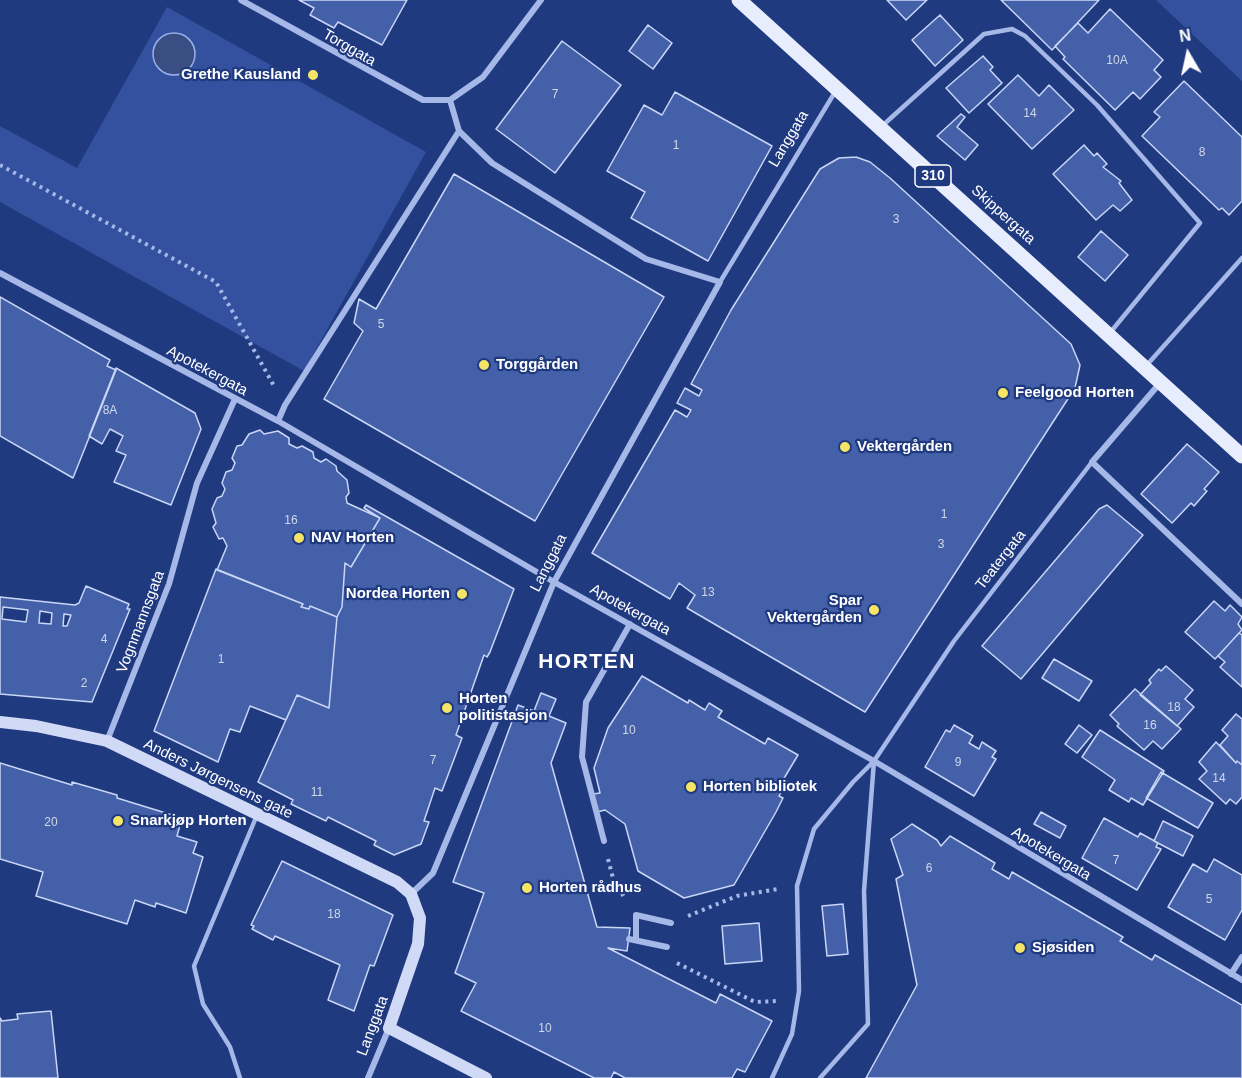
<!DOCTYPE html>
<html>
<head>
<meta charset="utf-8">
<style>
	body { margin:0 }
	#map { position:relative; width:1242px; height:1078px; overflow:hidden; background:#203a80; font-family:Helvetica,sans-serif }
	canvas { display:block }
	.north { position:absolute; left:1158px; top:24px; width:60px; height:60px; -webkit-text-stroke:4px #203a80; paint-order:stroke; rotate:351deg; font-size:16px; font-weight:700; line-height:24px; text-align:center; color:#fff }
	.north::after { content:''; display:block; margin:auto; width:21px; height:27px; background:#fff; clip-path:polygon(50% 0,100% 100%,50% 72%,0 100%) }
</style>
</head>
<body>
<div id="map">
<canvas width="1242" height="1078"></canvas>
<div class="north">N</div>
</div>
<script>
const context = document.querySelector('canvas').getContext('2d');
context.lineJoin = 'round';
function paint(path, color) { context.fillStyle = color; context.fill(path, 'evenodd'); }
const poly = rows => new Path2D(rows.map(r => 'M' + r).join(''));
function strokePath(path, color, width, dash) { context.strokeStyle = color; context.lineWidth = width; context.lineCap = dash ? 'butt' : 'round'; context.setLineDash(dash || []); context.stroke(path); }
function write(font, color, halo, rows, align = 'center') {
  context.font = font + ' Helvetica,sans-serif'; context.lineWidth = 4.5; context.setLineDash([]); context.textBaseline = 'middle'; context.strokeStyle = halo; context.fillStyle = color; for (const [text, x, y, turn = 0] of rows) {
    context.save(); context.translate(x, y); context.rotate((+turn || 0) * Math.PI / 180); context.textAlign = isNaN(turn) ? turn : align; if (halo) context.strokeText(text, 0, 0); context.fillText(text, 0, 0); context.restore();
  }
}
const green = poly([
	[1156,0,1242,0,1242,81],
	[167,7,426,152,304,371,0,202,0,126,77,168]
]);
const water = poly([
	'153 54a21 21 0 1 1 42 0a21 21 0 1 1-42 0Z'
]);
const building = poly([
	[299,0,407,0,382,45,338,22,334,28,310,15,314,8,299,0],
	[887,0,927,0,906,20,887,0],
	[1001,0,1099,0,1052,50,1001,0],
	[1110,9,1163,60,1154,70,1161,77,1140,99,1133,92,1115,110,1063,59,1065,57,1055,46,1078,23,1088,33,1110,9],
	[940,15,963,40,935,66,912,40,940,15],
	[648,25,672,43,653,69,629,51,648,25],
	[562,41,621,85,555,173,496,129,562,41],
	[983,56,993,67,990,70,1002,83,969,113,946,88,983,56],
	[1018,75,1039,96,1049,85,1074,110,1032,149,988,104,1018,75],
	[1184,81,1242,137,1242,201,1229,215,1222,208,1219,210,1142,136,1160,117,1154,112,1184,81],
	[675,92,772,146,708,261,631,218,645,192,607,171,644,105,662,115,675,92],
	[961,114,965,117,957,127,978,145,965,160,937,136,961,114],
	[1084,145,1094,156,1097,153,1107,164,1103,167,1121,181,1119,183,1132,200,1120,211,1113,205,1096,220,1053,174,1084,145],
	[856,157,870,162,890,178,1071,344,1080,365,1075,388,865,712,687,608,695,595,679,583,670,599,592,553,675,410,687,417,691,410,677,403,685,388,699,396,702,390,691,384,731,310,820,169,839,158,856,157],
	[454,174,664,297,535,521,324,399,363,331,354,323,359,299,376,309,454,174],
	[1101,231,1128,255,1105,281,1078,257,1101,231],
	[0,297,110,360,107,366,116,370,73,478,0,436,0,297],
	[116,368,195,413,201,429,171,505,114,482,126,455,116,451,123,436,110,429,102,444,89,436,116,368],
	[260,430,264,434,278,431,289,438,289,444,297,448,302,446,313,452,314,458,321,462,326,459,336,466,337,471,347,480,349,493,346,497,347,503,380,518,351,567,345,563,342,607,337,617,310,606,309,609,301,607,303,604,217,570,227,546,223,538,219,539,213,527,216,523,212,509,217,498,222,496,225,489,222,483,226,472,232,470,235,463,232,458,237,446,242,445,249,434,260,430],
	[1187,444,1219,472,1204,489,1207,491,1194,506,1191,503,1172,523,1141,494,1187,444],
	[366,505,514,589,490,652,487,657,484,655,456,735,462,738,442,791,435,788,424,821,429,822,421,844,394,855,374,845,376,841,328,817,326,821,291,804,293,800,258,782,297,695,329,708,337,617,342,607,345,563,351,567,380,518,364,508,366,505],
	[1107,505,1143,535,1021,679,982,646,1099,509,1107,505],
	[216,569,303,604,301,607,309,609,310,606,337,617,329,708,297,695,286,720,250,706,240,732,230,729,218,762,154,731,216,569],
	[86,586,129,604,127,609,130,609,92,702,0,694,0,597,75,605,79,603,86,586],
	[3,607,28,610,26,622,2,619,3,607],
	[40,611,52,613,51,624,39,623,40,611],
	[64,614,71,615,67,626,63,626,64,614],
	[1214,601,1225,611,1230,605,1242,617,1238,624,1242,630,1215,659,1185,632,1214,601],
	[1239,633,1242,635,1242,687,1220,667,1225,662,1218,656,1239,633],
	[1054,659,1092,681,1079,701,1042,678,1054,659],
	[1166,666,1193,690,1185,699,1194,707,1177,726,1140,695,1151,683,1149,680,1159,669,1161,671,1166,666],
	[642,676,688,703,689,700,705,710,709,703,722,711,718,717,765,744,768,738,798,755,783,780,787,782,779,796,783,798,776,812,734,885,684,898,638,871,625,824,605,810,597,812,593,794,600,793,594,768,608,728,642,676],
	[1135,689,1181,729,1162,749,1153,741,1144,750,1117,726,1119,724,1110,715,1135,689],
	[541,693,556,699,549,716,566,723,551,763,597,927,630,928,627,951,608,948,716,1003,720,994,772,1021,745,1072,737,1069,732,1078,625,1078,614,1072,611,1078,594,1078,461,1011,476,983,455,973,484,893,453,882,518,705,534,711,541,693],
	[1236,714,1242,719,1242,765,1237,761,1236,763,1220,745,1228,736,1222,730,1236,714],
	[954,725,973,736,969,743,979,749,982,742,996,751,992,757,996,759,974,796,925,767,946,730,950,732,954,725],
	[1079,725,1092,735,1077,753,1065,744,1079,725],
	[1100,730,1164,771,1143,805,1131,798,1129,802,1109,790,1115,780,1082,757,1100,730],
	[1216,742,1236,763,1237,761,1242,765,1242,797,1236,804,1230,799,1226,804,1199,779,1207,771,1199,762,1216,742],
	[0,763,72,785,72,782,117,795,117,798,182,818,177,836,197,842,193,853,203,857,186,913,156,903,155,907,135,900,127,924,36,896,43,872,0,859,0,763],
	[1161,772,1213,803,1198,828,1146,798,1161,772],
	[1041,812,1066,826,1060,838,1034,824,1041,812],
	[1104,818,1138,837,1140,833,1158,843,1156,847,1161,849,1137,890,1082,858,1104,818],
	[1163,821,1193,836,1183,856,1154,841,1163,821],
	[912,824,937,840,941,846,950,836,995,863,992,869,1009,879,1012,872,1123,937,1120,941,1152,960,1155,955,1242,1005,1242,1078,866,1078,917,985,896,879,903,875,891,839,912,824],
	[1214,859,1242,875,1242,910,1225,940,1168,907,1193,864,1207,872,1214,859],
	[282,861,393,915,374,966,370,965,354,1011,328,1000,340,965,275,936,273,940,252,929,254,926,251,925,282,861],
	[843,904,848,954,827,956,822,906,843,904],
	[759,923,762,961,725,964,722,926,759,923],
	[51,1011,58,1078,0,1078,0,1018,2,1021,18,1019,17,1014,51,1011]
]);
const path = poly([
	[0,165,216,282,274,386],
	[608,859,613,878,625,899],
	[688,916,737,896,778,889],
	[677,963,755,1002,777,1001]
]);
const lane = poly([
	[882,126,984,34,1012,29,1025,36,1097,105,1200,223,1109,334],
	[720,282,835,92],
	[1146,366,1242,258],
	[240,1078,230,1047,203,1004,194,966,257,815],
	[772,1078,792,1034,799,991,797,886,814,829,853,782,874,761,954,641,1092,462],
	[820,1078,868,1024,864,891,874,761]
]);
const street = poly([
	[241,0,423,100,450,100],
	[450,100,483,77,541,0],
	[0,273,278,421,554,582,874,761,1242,980],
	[1160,383,1092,462,1242,604],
	[278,421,285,405,459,131],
	[107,741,169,584,197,483,235,399],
	[604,841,582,757,586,702,630,624],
	[411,894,433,873,554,582,720,282,646,259,492,163,459,131,450,100],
	[629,939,667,947],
	[636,939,636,915,671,923],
	[1231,974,1242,957],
	[368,1078,389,1028]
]);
const secondary = poly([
	[0,722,36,726,107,741,397,882,411,894,420,918,418,944,389,1028,486,1078]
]);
const primary = poly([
	[739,0,1242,456]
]);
const markers = [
	[313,75,6,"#f5e466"],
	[484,365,6,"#f5e466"],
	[1003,393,6,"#f5e466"],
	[845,447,6,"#f5e466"],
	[299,538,6,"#f5e466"],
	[462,594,6,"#f5e466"],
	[874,610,6,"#f5e466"],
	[447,708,6,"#f5e466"],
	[691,787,6,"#f5e466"],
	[118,821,6,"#f5e466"],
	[527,888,6,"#f5e466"],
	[1020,948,6,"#f5e466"]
];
const numberNames = [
	["10A",1117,61],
	["7",555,95],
	["14",1030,114],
	["1",676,146],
	["8",1202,153],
	["3",896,220],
	["5",381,325],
	["8A",110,411],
	["1",944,515],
	["16",291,521],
	["3",941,545],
	["13",708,593],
	["4",104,640],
	["1",221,660],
	["2",84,684],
	["18",1174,708],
	["16",1150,726],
	["10",629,731],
	["7",433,761],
	["9",958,763],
	["14",1219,779],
	["11",317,793],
	["20",51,823],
	["7",1116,861],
	["6",929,869],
	["5",1209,900],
	["18",334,915],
	["10",545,1029]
];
const shields = [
	[933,176,36]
];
const shieldNames = [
	["310",933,176]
];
const streetNames = [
	["Torggata",349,48,30],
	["Langgata",789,139,-59],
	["Skippergata",1003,215,42],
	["Apotekergata",207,371,28],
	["Teatergata",1001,560,-52],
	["Langgata",549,563,-63],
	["Apotekergata",630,610,29],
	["Vognmannsgata",141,622,-69],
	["Anders Jørgensens gate",218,779,26],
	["Apotekergata",1051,854,31],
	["Langgata",373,1026,-69]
];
const poiNames = [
	["Grethe Kausland",301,75,"right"],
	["Torggården",496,365],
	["Feelgood Horten",1015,393],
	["Vektergården",857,447],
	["NAV Horten",311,538],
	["Nordea Horten",450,594,"right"],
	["Spar",862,601,"right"],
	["Vektergården",862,618,"right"],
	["Horten",459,699],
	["politistasjon",459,716],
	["Horten bibliotek",703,787],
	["Snarkjøp Horten",130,821],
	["Horten rådhus",539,888],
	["Sjøsiden",1032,948]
];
const districtNames = [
	["HORTEN",587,662]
];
paint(green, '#34519f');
paint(water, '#3b4e83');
strokePath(water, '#99b1e9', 1.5);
paint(building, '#4460a8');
strokePath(building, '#c9d6f6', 1.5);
strokePath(path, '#a5b8e8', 4, [3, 4.5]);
strokePath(lane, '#a5b8e8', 4.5);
strokePath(street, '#a5b8e8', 6);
strokePath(secondary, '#d0daf6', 12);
strokePath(primary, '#e8edfe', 15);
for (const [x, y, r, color] of markers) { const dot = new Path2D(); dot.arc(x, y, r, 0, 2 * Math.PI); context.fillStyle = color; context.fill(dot); strokePath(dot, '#203a80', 2); }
write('12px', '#d0d7e9', null, numberNames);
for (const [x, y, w] of shields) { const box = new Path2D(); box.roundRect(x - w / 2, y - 11, w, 22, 4.5); context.fillStyle = '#203a80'; context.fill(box); strokePath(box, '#fff', 1.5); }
write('bold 14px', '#fff', null, shieldNames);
write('15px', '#fff', '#203a80', streetNames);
write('bold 15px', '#fff', '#203a80', poiNames, 'left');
context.letterSpacing = '1.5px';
write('bold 21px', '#fff', '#203a80', districtNames);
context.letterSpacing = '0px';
</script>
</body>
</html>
